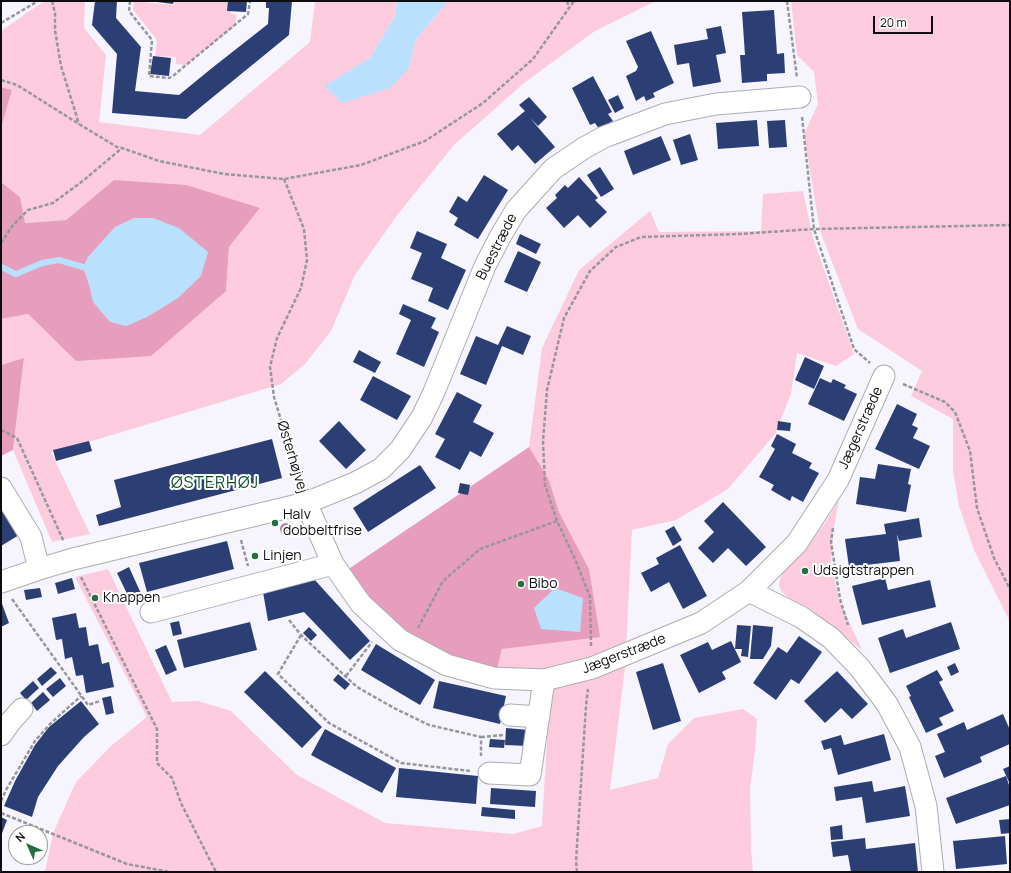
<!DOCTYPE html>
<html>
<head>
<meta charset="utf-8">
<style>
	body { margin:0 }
	#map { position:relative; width:1011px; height:873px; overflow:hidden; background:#f6f4fd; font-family:Manrope,sans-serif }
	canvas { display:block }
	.frame { position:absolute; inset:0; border:2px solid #0d0c0f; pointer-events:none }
	.north { position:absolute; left:8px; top:825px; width:40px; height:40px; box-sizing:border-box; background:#fff; border:1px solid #9e9e9f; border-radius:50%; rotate:315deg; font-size:11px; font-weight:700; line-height:16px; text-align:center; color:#0d0c0f }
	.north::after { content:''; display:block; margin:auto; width:14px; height:18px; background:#236f3f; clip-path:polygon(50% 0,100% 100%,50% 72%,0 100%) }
	.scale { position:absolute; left:873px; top:16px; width:60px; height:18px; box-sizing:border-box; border:2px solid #0d0c0f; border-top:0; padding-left:5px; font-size:12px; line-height:14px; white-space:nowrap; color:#0d0c0f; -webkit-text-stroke:3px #fff; paint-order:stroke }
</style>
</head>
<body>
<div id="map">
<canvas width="1011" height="873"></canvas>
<div class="frame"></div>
<div class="north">N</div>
<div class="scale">20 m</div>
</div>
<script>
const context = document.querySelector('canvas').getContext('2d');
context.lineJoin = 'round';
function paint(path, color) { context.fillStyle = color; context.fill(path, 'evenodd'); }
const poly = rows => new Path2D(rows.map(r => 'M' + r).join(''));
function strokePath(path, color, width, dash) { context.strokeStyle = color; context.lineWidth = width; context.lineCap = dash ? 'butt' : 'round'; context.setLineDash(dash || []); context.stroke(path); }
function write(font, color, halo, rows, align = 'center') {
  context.font = font + ' Manrope,sans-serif'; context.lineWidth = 4; context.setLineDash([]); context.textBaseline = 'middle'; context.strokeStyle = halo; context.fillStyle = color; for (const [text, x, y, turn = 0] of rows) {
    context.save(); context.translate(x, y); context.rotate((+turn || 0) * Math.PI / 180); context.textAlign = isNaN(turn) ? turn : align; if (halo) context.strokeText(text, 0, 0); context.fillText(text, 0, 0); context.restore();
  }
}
const green = poly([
	[44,1,85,1,84,28,106,55,99,122,200,135,310,42,315,1,397,1,395,16,370,58,325,86,409,68,415,41,448,1,656,1,595,31,524,83,454,145,398,214,355,275,331,331,305,364,281,384,102,438,51,452,90,534,52,542,13,450,24,359,1,365,1,319,28,314,76,361,226,291,229,247,260,208,114,180,66,220,24,223,20,197,1,182,1,128,12,90,1,87,1,31],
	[134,1,174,5,175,1,232,1,230,13,237,15,235,26,186,65,176,64,176,57,155,56,157,40,133,10],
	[791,1,1010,1,1010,622,974,550,959,506,953,470,953,419,911,396,922,371,858,329,820,231,804,134,818,104,814,72,797,55],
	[803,191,813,238,854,354,836,366,797,353,791,394,775,434,728,489,676,520,632,530,626,649,565,669,497,669,502,649,589,569,559,512,549,480,529,447,542,348,579,270,650,211,659,232,761,231,763,194],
	[839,500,833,533,831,562,839,600,862,650,812,610,789,598,782,592,779,586,780,579,783,573,810,543,823,526],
	[108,569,172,702,198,701,231,711,297,775,385,823,513,834,542,826,550,689,625,667,610,790,658,778,668,744,694,718,743,709,757,719,755,751,750,788,751,849,753,872,45,872,53,833,76,782,111,746,147,717,75,577]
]);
const forest = poly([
	[1,87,12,90,1,128],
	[114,180,186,185,260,208,229,247,226,291,151,356,76,361,28,314,1,319,1,182,20,197,25,223,66,220],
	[24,358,13,450,1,456,1,365],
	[529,447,549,480,559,512,589,569,600,637,502,649,497,669,445,654,378,613,344,572]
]);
const water = poly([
	[397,1,448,1,415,41,409,68,390,88,342,103,324,86,370,58,395,16],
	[134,218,153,218,179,228,208,252,201,276,178,298,147,317,126,326,110,322,93,302,90,288,83,267,88,257,115,227],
	[555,588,583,598,580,632,541,629,534,608]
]);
const stream = poly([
	[1,267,16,274,42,263,59,260,83,267]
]);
const building = poly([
	[95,1,117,1,116,18,141,47,135,91,179,95,212,68,268,24,269,8,266,8,266,1,292,1,289,35,186,119,112,113,117,54,92,25],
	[157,1,174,1,173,4,157,2],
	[228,1,247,1,246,12,227,11],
	[774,10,777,54,784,53,785,73,767,74,767,81,742,83,740,55,745,55,742,12],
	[721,26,726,53,716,55,721,82,693,87,689,63,677,65,674,45,708,39,706,29],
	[651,31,674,83,653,93,655,97,646,101,644,96,636,101,626,76,636,71,638,67,626,41],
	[153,56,171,58,169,76,150,74],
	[593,76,612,112,608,114,613,121,599,129,595,123,590,125,572,88],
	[618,95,624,108,615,113,608,100],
	[529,97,547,117,538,126,530,118,555,147,535,164,518,145,512,151,497,134,525,111,519,105],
	[757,120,759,146,718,149,716,123],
	[785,120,787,147,769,148,767,121],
	[690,134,698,160,681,165,673,140],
	[661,136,671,160,633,175,624,151],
	[600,167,614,189,601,197,587,175],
	[484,175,508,190,478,239,454,225,458,218,449,212,458,196,467,202],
	[579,177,598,198,595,200,607,212,590,228,578,215,564,228,546,208,557,198,555,195,565,185,568,188],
	[417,231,447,244,441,258,466,270,448,310,428,301,433,288,411,279,422,253,410,248],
	[520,234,541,244,536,254,516,244],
	[518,251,541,262,527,292,504,282],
	[403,304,436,318,431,328,439,332,424,367,396,354,411,320,399,314],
	[507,326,531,336,523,355,502,346,486,385,460,374,476,336,498,345],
	[359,350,381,362,375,373,353,362],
	[805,357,824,366,814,389,795,380],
	[373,376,411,396,397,420,360,400],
	[820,378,831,383,833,379,846,385,844,388,857,394,844,421,808,404],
	[457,392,482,405,473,422,494,433,481,457,470,451,460,470,435,457,445,439,435,434],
	[897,404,917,414,912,425,918,428,913,438,930,446,919,469,875,449],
	[339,421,366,450,346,469,319,441],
	[778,421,791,423,790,431,777,430],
	[777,434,796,444,792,453,812,463,809,468,819,473,803,502,792,496,790,501,771,490,774,485,759,477,775,449,771,446],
	[272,439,282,478,99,526,96,515,121,507,114,480],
	[89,441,92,451,56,461,53,450],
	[878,464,911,469,908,484,911,485,906,512,856,504,860,477,875,479],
	[420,465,436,488,368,532,353,508],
	[460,483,470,485,468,495,458,493],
	[723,502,766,547,746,566,728,548,713,563,698,548,714,532,704,521],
	[1,507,19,535,1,546],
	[919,518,922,537,899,541,897,534,900,561,849,567,845,539,886,534,884,524],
	[674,526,682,540,673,546,665,531],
	[227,541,234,569,147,592,139,563],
	[680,545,707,596,683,609,669,582,651,592,641,573,659,564,656,558],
	[129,567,143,598,132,604,117,573],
	[72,578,75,589,58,594,55,583],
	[885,578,888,590,930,580,936,607,862,625,852,586],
	[314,579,370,641,350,660,304,612,268,621,263,592],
	[40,588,42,597,26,600,24,590],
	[1,601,9,623,1,627],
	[76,613,79,628,86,627,89,646,98,644,102,664,109,662,114,687,86,693,83,675,76,676,72,657,65,659,62,639,56,640,52,618],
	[179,621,182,634,173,636,170,623],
	[250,622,257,650,184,668,177,640],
	[951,622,960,649,890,673,878,638,903,629,906,638],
	[737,625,751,626,748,657,741,656,742,649,735,649],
	[753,625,773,627,771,646,763,659,750,659],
	[309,627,317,635,311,641,303,633],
	[799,636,822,652,799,684,791,679,776,700,753,683,778,647,787,653],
	[731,641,741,662,722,672,726,679,699,693,680,655,708,642,712,650],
	[376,644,435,680,420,705,361,670],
	[166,645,177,670,166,675,155,650],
	[663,663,681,721,653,730,636,672],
	[955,663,959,672,951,676,947,667],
	[51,667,57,673,42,686,37,679],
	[937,670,943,680,939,682,954,711,939,718,943,725,926,733,909,697,911,696,906,686],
	[265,671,322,727,302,748,244,692],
	[837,671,868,704,852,719,841,708,825,723,804,701],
	[338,674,350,684,345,690,333,680],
	[60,678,66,686,53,697,46,689],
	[33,681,39,688,26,700,20,693],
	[439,681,506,696,500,724,433,708],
	[43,692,50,700,37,711,31,703],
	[111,696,114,713,106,715,102,698],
	[81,701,99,724,84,737,58,766,38,797,32,817,4,806,15,781,35,745,49,727],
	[1003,714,1010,730,1010,744,980,757,982,762,944,778,935,756,945,752,937,734,964,722,967,730],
	[506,728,529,730,528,746,505,745],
	[325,729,396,768,382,793,311,755],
	[884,734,891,760,838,775,831,748,824,750,821,741,841,735,844,745],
	[490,739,505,740,504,748,489,747],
	[1010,766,1010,782,1009,782,1003,769],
	[399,768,478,776,476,804,396,797],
	[1006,776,1010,788,1010,805,956,824,946,798],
	[872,781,874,792,905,786,910,816,866,823,862,797,836,801,834,787],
	[491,788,536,791,535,807,490,804],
	[482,807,515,810,515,819,481,816],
	[1,817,7,820,1,836],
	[1010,819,1010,833,1001,834,999,820],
	[842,825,843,839,831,840,830,827],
	[1005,836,1007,864,956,869,953,841],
	[865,838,866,849,915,843,918,872,851,872,848,855,833,857,831,842]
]);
const path = poly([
	[52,1,55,13,55,30,61,66,79,124],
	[130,1,129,11,152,40,149,76,169,78,173,76,180,70,248,14,250,1],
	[567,1,569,8],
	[787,1,797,78],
	[1,23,38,1],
	[1,80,17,85,79,124,117,147,122,148,159,161,224,174,284,179,361,165,425,141,483,103,533,59,574,1],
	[802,117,814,229,854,349,870,363],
	[284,179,304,229,307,260,301,288,277,338,270,367,274,397,300,483],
	[1,243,13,225,28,210,53,203,84,180,122,148],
	[903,384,945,402,955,412,970,451,977,508,994,558,1010,589],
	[1,430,17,438,64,542],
	[833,528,831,542,840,599,848,625],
	[241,540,248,566],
	[81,577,157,729,157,763,172,778,181,803,216,872],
	[12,599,88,705,100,701],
	[289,620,301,635,357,687,394,708,429,725,481,737,481,756],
	[418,628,443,581,480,549,557,521],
	[301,635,278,674,329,723,401,763,470,771],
	[591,646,590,597,575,559,557,521,545,485,543,441,547,390,564,318,590,271,616,247,641,237,739,234,814,229,1010,225],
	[346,676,372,642],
	[481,737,504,735],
	[1,801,6,790,35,741,51,723,81,696],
	[1,813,127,864,170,872],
	[577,872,576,861,586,706,588,689]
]);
const minor = poly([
	[1,488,31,537,39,569],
	[306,503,333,564,361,604,400,640,447,665,494,678,544,680,592,668,701,623,749,591,797,543,838,480,884,376],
	[1,582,39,569,73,559,306,503,355,483,381,469,400,450,422,417,434,392,485,266,500,237,516,210,553,169,584,148,604,137,665,114,716,104,800,97],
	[749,591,801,617,831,638,860,668,887,704,910,747,926,806,933,872],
	[151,612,333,564],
	[510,715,539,717],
	[1,735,11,721,22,709],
	[489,773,530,775,544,680]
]);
const trees = [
	[286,529]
];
const markers = [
	[275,523,4,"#236f3f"],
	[255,556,4,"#236f3f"],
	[805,571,4,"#236f3f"],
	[521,584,4,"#236f3f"],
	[95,598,4,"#236f3f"]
];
const streetNames = [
	["Buestræde",497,247,-63],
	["Jægerstræde",861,428,-66],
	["Østerhøjvej",292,457,73],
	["Jægerstræde",624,654,-21]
];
const poiNames = [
	["Halv",283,515],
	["dobbeltfrise",283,531],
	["Linjen",263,556],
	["Udsigtstrappen",813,571],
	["Bibo",529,584],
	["Knappen",103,598]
];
const quarterNames = [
	["ØSTERHØJ",215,484]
];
paint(green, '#fcccde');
paint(forest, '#e79ebc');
paint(water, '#b9e1fd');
strokePath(stream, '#b9e1fd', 6);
paint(building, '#2c3f74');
strokePath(minor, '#adacb4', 23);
strokePath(path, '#98969d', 2.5, [4, 2]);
strokePath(minor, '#fff', 21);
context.fillStyle = '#b2839e';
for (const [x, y] of trees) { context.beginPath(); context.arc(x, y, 6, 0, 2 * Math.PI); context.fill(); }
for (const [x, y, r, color] of markers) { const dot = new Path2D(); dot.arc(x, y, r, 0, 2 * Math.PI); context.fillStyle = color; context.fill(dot); strokePath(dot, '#fff', 1.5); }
write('14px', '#0d0c0f', '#fff', streetNames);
write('14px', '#0d0c0f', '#fff', poiNames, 'left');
context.letterSpacing = '1px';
write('16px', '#08552a', '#fff', quarterNames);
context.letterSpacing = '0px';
</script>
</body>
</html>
